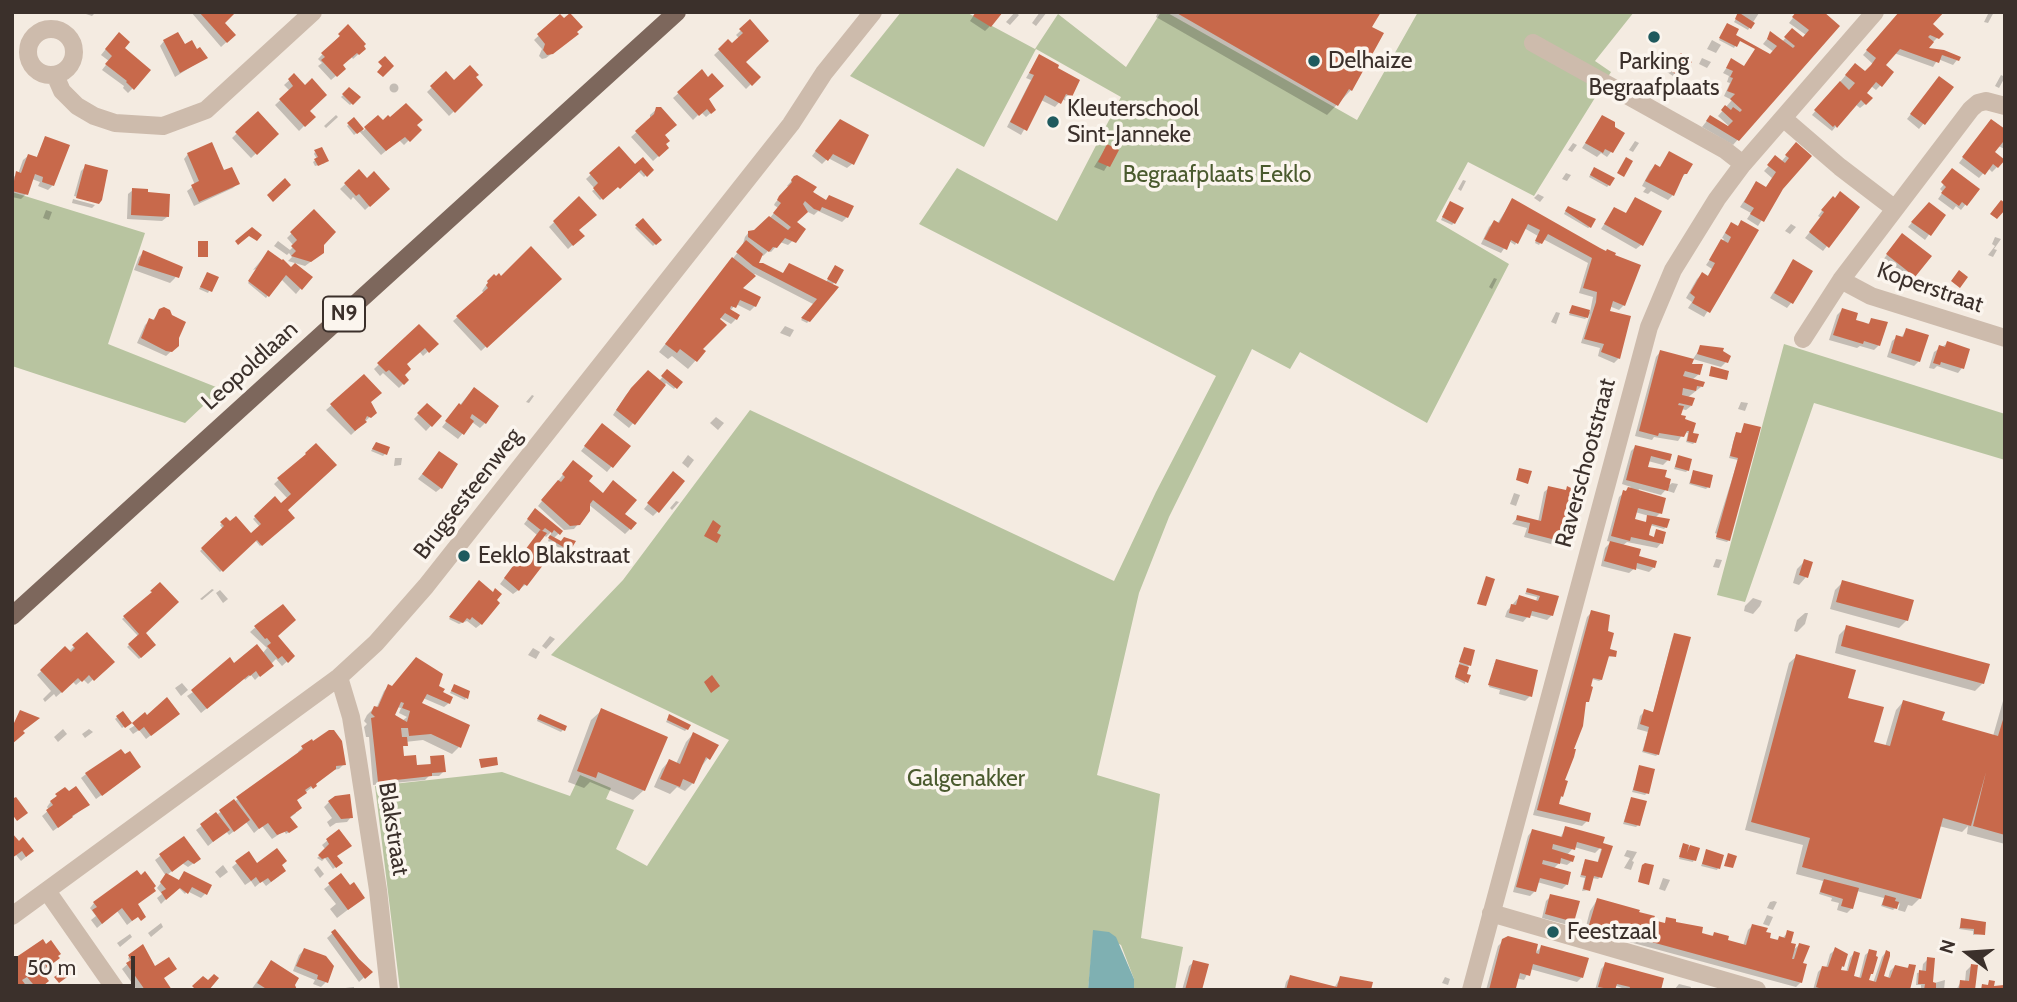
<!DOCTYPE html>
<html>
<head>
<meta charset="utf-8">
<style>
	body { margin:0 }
	#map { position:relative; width:2017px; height:1002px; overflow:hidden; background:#f4ebe1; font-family:Cabin,sans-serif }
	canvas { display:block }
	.frame { position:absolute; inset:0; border:14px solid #3b302b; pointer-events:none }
	.north { position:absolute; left:1933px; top:918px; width:70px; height:70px; -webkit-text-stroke:5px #fbf5ee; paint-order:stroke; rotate:287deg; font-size:19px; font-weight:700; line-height:28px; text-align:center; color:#3b302b }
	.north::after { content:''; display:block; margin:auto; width:24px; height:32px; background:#3b302b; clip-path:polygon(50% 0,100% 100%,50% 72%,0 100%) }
	.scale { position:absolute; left:14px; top:956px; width:121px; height:32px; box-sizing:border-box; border:4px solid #3b302b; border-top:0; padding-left:9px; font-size:21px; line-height:24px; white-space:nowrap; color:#3b302b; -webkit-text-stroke:5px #fbf5ee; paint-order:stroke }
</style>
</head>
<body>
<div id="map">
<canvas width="2017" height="1002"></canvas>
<div class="frame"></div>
<div class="north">N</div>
<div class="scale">50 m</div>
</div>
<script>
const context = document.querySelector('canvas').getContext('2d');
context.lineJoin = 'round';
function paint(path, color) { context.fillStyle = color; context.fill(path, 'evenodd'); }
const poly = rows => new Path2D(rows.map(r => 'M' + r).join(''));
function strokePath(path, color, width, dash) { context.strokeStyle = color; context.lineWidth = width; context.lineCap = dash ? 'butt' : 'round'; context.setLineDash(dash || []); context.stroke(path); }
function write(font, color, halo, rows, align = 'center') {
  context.font = font + ' Cabin,sans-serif'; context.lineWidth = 7; context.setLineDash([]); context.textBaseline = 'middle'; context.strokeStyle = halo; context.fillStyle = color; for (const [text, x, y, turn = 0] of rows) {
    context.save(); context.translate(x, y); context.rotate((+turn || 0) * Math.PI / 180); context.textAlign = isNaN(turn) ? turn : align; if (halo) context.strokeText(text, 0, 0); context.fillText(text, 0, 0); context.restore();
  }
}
const green = poly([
	[901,12,966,12,1035,49,1058,14,1126,67,1161,12,1166,12,1357,120,1418,12,1634,12,1595,61,1611,72,1534,196,1468,162,1436,221,1509,264,1427,423,1300,352,1290,369,1252,349,1169,517,1139,593,1097,775,1160,794,1141,938,1183,947,1175,990,1134,990,1134,979,1121,945,1094,931,1088,990,400,990,375,786,502,772,570,796,580,775,611,788,606,799,634,810,616,849,647,866,729,740,551,655,623,580,750,410,1114,581,1156,492,1216,376,919,224,957,168,1057,221,1121,97,1036,49,984,147,850,76],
	[12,192,145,233,108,344,221,389,185,423,12,366],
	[1784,344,2005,414,2005,460,1814,403,1745,602,1717,595]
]);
const water = poly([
	[1093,930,1109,932,1116,937,1134,979,1134,990,1088,990]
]);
const shadow = poly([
	[80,12,96,12,92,16],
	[191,12,234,12,222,23,234,35,221,47],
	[976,12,990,26,985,31,970,21],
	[1015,12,1019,15,1010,25,1006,22],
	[1040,12,1047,12,1036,26,1032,23],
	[1158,12,1379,12,1370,27,1351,90,1327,115,1156,17],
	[1740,12,1759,13,1748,30,1734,22],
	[1792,12,1820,12,1837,26,1733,145,1702,127,1710,117,1731,128,1718,116,1732,100,1724,96,1730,83,1727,82,1729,76,1723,73,1731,61,1744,67,1770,56,1774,52,1763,44,1771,34,1782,42,1792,30,1802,40,1806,35,1789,23,1796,14],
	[1901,12,1931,24,1941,34,1926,49,1957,60,1953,65,1938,59,1933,67,1894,53,1883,65,1892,73,1876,90,1871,86,1865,93,1865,104,1860,108,1855,104,1832,131,1812,115,1851,69,1865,73,1873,64,1863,55],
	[1989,12,1994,12,1988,23,1984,22],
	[560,16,564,21,567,42,546,58,542,59,539,56,542,49,534,40],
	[750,22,744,62,758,77,746,89,714,55,728,42,731,45,739,38,736,35],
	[348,27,364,49,353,59,351,56,341,65,344,69,331,80,318,66,322,63,318,59],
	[1726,27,1739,39,1734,48,1719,40],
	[114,39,122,48,133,88,128,93,123,88,124,86,102,70,109,61,101,55],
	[1712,40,1721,45,1716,53,1707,49],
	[164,41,197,51,205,58,175,77,160,46],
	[1681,55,1690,63,1676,78,1667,72],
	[1039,56,1055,69,1070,96,1066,101,1062,99,1055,107,1041,100,1021,135,1007,127,1031,80,1026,78],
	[1702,58,1711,62,1707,68,1699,64],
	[702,72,707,99,714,110,706,117,701,112,693,120,673,98],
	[446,74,453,82,474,77,481,85,449,116,427,92],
	[2001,75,2005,77,1999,88,1995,86],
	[294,76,308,111,313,117,299,131,275,105,290,91,284,85],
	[1935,83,1952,88,1919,129,1907,119],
	'389.5 88a4.5 4.5 0 1 1 9 0a4.5 4.5 0 1 1-9 0Z',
	[349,90,359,97,350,105,341,97],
	[658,108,667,148,653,161,631,137,650,120,650,115],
	[257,114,277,134,251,158,232,138],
	[336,115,338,117,326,128,324,126],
	[378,117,383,122,415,126,419,130,404,145,399,140,381,155,359,131,354,135,347,126,354,120,363,131],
	[1602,117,1611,152,1607,157,1601,153,1597,157,1582,148],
	[835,126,852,164,847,168,828,158,822,164,812,156],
	[1987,126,2005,131,2005,149,1998,146,1993,153,1997,167,1992,172,1988,168,1979,178,1959,163],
	[45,138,53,185,48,190,38,186,40,182,32,179,26,194,21,199,12,197,12,178,18,174,23,160,28,156,36,159],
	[1635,141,1639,143,1633,152,1629,150],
	[1573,143,1577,145,1572,152,1568,150],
	[1107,146,1116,151,1104,171,1094,167],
	[618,149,635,167,652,170,644,177,638,171,619,188,617,186,600,200,592,191,595,189,586,179],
	[1792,149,1782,188,1758,226,1747,219,1751,213,1740,207,1756,183,1765,189,1772,178,1764,171,1776,158,1781,162],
	[315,152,325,163,315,166,313,162,317,159,314,154],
	[1670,153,1686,173,1681,178,1673,195,1668,200,1651,191,1648,194,1643,192,1646,188,1642,186,1650,171,1655,166,1659,168],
	[188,154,223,173,237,184,233,188,194,206,187,191,195,185,184,159],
	[86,166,98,202,74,196,81,171],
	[359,171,367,180,387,189,365,210,353,197,351,200,340,189],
	[1592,171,1609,185,1607,187,1589,177],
	[1566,173,1571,175,1567,181,1562,179],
	[1950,177,1978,189,1961,210,1956,206,1953,210,1938,199,1943,192,1940,189],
	[794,178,847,217,842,222,818,211,814,215,806,211,795,223,799,235,788,245,780,242,771,252,768,251,763,256,761,255,756,265,782,275,790,265,826,283,833,269,834,282,825,303,807,323,801,320,815,305,755,274,741,288,755,306,750,311,736,304,730,311,736,319,731,324,719,317,701,349,704,351,688,369,672,356,668,359,659,352,742,247,745,237,749,232,754,232,769,219,778,208,774,205,775,203,789,187,787,186],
	[1463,180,1466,181,1461,191,1458,189],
	[133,190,167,217,162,221,127,219,128,194],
	[1538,194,1544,197,1540,202,1534,198],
	[579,198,577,230,582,236,568,249,549,227],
	[73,199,95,205,92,208,72,203],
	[1636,199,1641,245,1636,249,1601,229,1614,209,1625,215],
	[1512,201,1599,249,1624,305,1619,310,1609,306,1608,312,1619,358,1614,363,1598,356,1600,348,1581,343,1590,314,1585,319,1569,315,1572,307,1590,312,1593,297,1579,293,1588,263,1543,239,1539,245,1535,243,1538,236,1524,228,1516,243,1515,245,1509,241,1501,253,1481,244,1489,227,1494,222,1497,224],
	[1828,203,1858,207,1823,251,1805,238,1821,218,1818,216],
	[1448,205,1454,223,1452,225,1441,220],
	[1924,209,1943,215,1925,240,1908,227],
	[46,210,52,212,49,220,43,218],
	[1566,210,1590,227,1588,228,1564,214],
	[314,211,323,244,317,257,305,266,288,261,292,257,289,253,287,255,274,246,278,241,290,250,294,246,287,238],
	[643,221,660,239,653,246,635,228],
	[1742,222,1757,231,1704,317,1688,308,1692,302,1686,298,1697,279,1702,274,1707,277,1712,269,1706,265,1724,239,1722,238,1727,229,1732,225,1736,228],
	[1791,224,1796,227,1790,234,1785,231],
	[1995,237,2001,239,1994,249,1997,250,1993,257,1988,255,1995,246,1992,244],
	[1898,240,1914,276,1909,280,1883,260],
	[144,252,180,268,175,278,170,283,134,270,139,257],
	[264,257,290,270,310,277,296,294,281,279,256,272,256,269,253,270],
	[1793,261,1791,303,1787,308,1770,298],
	[207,274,216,277,208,293,199,289],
	[254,276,272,290,266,298,248,283],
	[559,278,481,351,453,321,485,294,482,291,489,281],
	[1494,278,1497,279,1492,289,1489,287],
	[1842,310,1854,321,1867,325,1872,320,1879,345,1874,350,1860,346,1857,348,1829,340,1837,315],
	[160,311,177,338,177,346,166,356,137,343,145,325,150,320,152,321],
	[1556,312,1560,313,1556,324,1551,322],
	[419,326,436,344,423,356,419,351,405,364,402,375,407,380,399,388,383,373,380,376,374,369],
	[785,326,794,330,790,337,780,333],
	[1907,329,1919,361,1914,366,1887,357,1892,341,1897,337,1901,338],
	[1948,343,1962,368,1958,373,1937,366,1934,369,1929,368,1934,352],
	[1701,347,1726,362,1721,367,1693,359],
	[1660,352,1690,364,1699,374,1692,380,1701,387,1687,398,1691,406,1686,410,1681,409,1679,416,1691,434,1695,442,1693,444,1686,442,1688,433,1684,432,1678,441,1654,437,1652,440,1635,436,1656,357],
	[648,372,659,381,667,372,680,382,674,389,666,383,629,428,613,415,626,395],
	[364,377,369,402,375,412,351,435,326,410],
	[469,394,485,423,480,428,472,422,458,439,442,427],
	[532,395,534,396,529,403,526,402],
	[1741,402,1748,403,1745,411,1738,409],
	[427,405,439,417,426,431,414,419],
	[716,417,724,423,718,430,710,423],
	[1744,425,1729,540,1727,542,1716,539,1717,534,1715,533,1738,460,1729,458,1735,436,1741,435],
	[598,430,628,446,607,472,581,451],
	[316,445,285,510,280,529,260,546,255,540,220,572,200,551,223,529,220,525,226,519,251,535,260,527,253,519,275,499,281,505,288,499,274,484],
	[374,446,387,448,385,454,383,456,371,451],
	[1636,446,1668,460,1663,465,1648,461,1646,468,1663,479,1666,488,1672,483,1678,484,1674,493,1668,491,1669,486,1661,495,1639,489,1638,492,1660,513,1655,518,1666,527,1664,529,1650,525,1646,537,1654,539,1655,533,1661,543,1657,548,1627,542,1622,546,1654,567,1649,572,1635,568,1629,573,1601,566,1605,548,1611,542,1607,541,1619,497,1631,487,1622,484,1631,451],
	[1635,512,1649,516,1645,524,1633,520],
	[688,455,694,460,688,468,682,463],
	[1678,457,1688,470,1686,472,1674,469],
	[395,458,402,458,401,465,394,466],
	[435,458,441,488,436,492,418,479],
	[569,467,623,514,630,529,625,534,588,504,579,523,574,529,564,530,538,506],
	[1693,472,1708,487,1706,489,1689,484],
	[669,478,658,511,653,516,644,509],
	[1549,488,1564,492,1567,489,1571,543,1566,548,1524,537,1527,528,1512,524,1518,517,1538,522,1544,492],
	[1514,493,1520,495,1516,506,1510,504],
	[676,501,679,502,672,510,670,508],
	[531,515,561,531,553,539,561,543,573,542,566,552,548,541,552,531,546,537,544,535,534,546,525,585,513,594,500,584,537,535,524,524],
	[1716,559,1722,560,1719,568,1713,567],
	[1805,561,1806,577,1799,585,1793,583,1797,569],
	[1843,582,1907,620,1899,628,1830,609,1835,590],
	[160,584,143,633,154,645,139,659,127,647,138,636,122,619,151,595],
	[475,587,481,624,476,628,467,621,459,624,449,619],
	[212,589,214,590,202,600,200,599],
	[220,590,228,599,223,603,216,593],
	[1527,590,1556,597,1552,615,1547,620,1529,615,1523,622,1505,617,1507,611,1519,597,1536,602,1537,597,1525,594],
	[1753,598,1762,601,1760,606,1753,614,1744,611,1745,606],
	[1592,612,1606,633,1609,649,1614,656,1607,657,1601,680,1599,681,1592,679,1567,767,1562,796,1557,805,1587,821,1582,826,1533,815,1587,617],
	[1805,613,1808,613,1805,624,1797,632,1794,631,1797,620],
	[265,619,293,656,282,666,276,659,255,680,251,675,245,680,244,678,201,713,187,696,234,665,262,654,267,648,250,632],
	[1847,627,1983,683,1975,691,1835,653,1839,635],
	[87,634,112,662,88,684,83,679,76,685,73,682,56,697,54,694,45,702,43,699,51,691,37,675,65,649,68,652],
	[550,636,555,639,546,649,542,646],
	[1673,636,1658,754,1656,756,1642,752,1648,732,1637,729,1640,716,1645,711,1653,713],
	[533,648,540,652,536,659,528,655],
	[1464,649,1470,665,1467,667,1465,684,1455,679,1457,668,1461,665,1459,664],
	[1797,656,1846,699,1872,744,1885,747,1896,710,1903,702,1940,722,1993,736,2005,694,2005,844,1967,834,1968,826,1962,832,1939,826,1920,898,1912,906,1908,905,1905,912,1898,910,1900,903,1893,910,1881,906,1884,898,1857,891,1852,908,1847,913,1837,910,1839,903,1831,901,1832,898,1819,894,1823,881,1796,874,1803,845,1745,830,1789,663],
	[1497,661,1530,696,1525,701,1499,694,1500,690,1489,687,1496,664,1494,664],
	[182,683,188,690,181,696,175,688],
	[389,686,437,687,449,703,444,707,423,698,420,704,459,747,452,754,423,740,405,742,406,745,402,747,403,758,416,767,430,765,431,758,444,771,439,776,429,776,425,780,373,785,369,737,366,737,364,727,367,724,364,721,367,715,374,708,376,709,384,691],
	[397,707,401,708,399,713,407,717,402,721,394,714],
	[454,686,466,698,465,700,450,693],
	[602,710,644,790,633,800,590,782,584,788,568,782,591,720],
	[122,713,130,723,122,728,115,719],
	[147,718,173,718,146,739,139,730,133,734,129,729],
	[538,718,564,727,563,730,561,732,537,721],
	[668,718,687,729,685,731,666,722],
	[63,729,67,734,58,742,54,737],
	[89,729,93,732,85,738,82,734],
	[693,734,717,746,701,767,693,783,685,791,677,787,670,794,654,787,662,769,669,761,676,764,686,742],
	[302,748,344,764,339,769,333,770,295,801,296,813,282,824,294,829,286,834,284,831,272,839,262,826,254,833,246,822,229,835,226,831,208,846,196,830,299,754,298,752],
	[1640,767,1647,793,1645,795,1632,792],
	[134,771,96,799,81,778,86,774],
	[65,789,88,805,53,831,42,816,49,810,47,807,52,800],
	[1631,799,1638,825,1636,827,1623,824],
	[329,802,351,817,347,822,336,823,330,827,327,822,332,818,324,807],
	[1566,828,1611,847,1600,877,1598,879,1592,878,1589,890,1582,891,1585,878,1580,877,1584,863,1586,861,1597,864,1602,846,1595,853,1574,847,1567,855,1572,861,1567,865,1559,863,1553,869,1567,884,1562,889,1537,882,1535,891,1530,896,1513,892,1528,836,1532,831,1560,838],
	[339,831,336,857,340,863,333,869,325,858,322,861,317,858,326,850,322,845],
	[183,838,194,863,188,867,182,863,167,875,178,881,184,873,205,894,201,898,187,891,185,894,178,887,161,904,157,898,162,894,157,888,166,876,155,860],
	[19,843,27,856,21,861,16,855],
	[1683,845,1698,849,1693,862,1679,859],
	[1627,850,1637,852,1632,861,1634,862,1631,870,1624,868,1630,858,1624,856],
	[1707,851,1718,868,1717,870,1701,866],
	[237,863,280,865,279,876,266,886,262,881,255,887,251,881,245,885,232,867],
	[223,865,228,872,220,878,215,872],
	[318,866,324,874,320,878,314,870],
	[341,876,358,902,337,918,330,909,336,904,324,889],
	[1663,878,1670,880,1665,891,1659,889],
	[1551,896,1573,921,1568,925,1542,918,1546,901],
	[1597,900,1637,913,1651,921,1664,925,1667,919,1700,934,1711,937,1714,934,1726,941,1743,946,1748,930,1752,926,1764,933,1768,939,1776,941,1779,938,1782,939,1788,932,1791,952,1799,945,1801,982,1796,987,1585,930,1590,911],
	[1774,901,1777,902,1773,910,1767,908,1770,902],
	[94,903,136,905,137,917,127,925,117,911,97,928,91,920,96,916,90,908],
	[1767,915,1773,917,1769,926,1763,924],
	[1962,919,1983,934,1973,935,1973,931,1959,929],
	[161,923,163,927,151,937,148,933],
	[335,931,370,972,359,982,327,938],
	[130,934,132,937,120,947,117,943],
	[1503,941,1534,954,1541,947,1582,977,1577,982,1530,969,1524,980,1516,978,1512,990,1486,990,1498,946],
	[304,950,326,982,321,987,313,984,315,980,293,971,299,955],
	[1835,950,1843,966,1839,971,1846,973,1850,958,1854,953,1852,977,1859,979,1865,955,1870,951,1867,981,1873,983,1882,957,1886,952,1882,977,1888,979,1890,971,1895,966,1906,969,1910,965,1908,990,1813,990,1818,972,1822,968,1826,968,1830,954],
	[132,954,162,979,172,990,137,990,122,969,130,962,128,958],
	[1928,959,1931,984,1945,980,1944,990,1921,990,1921,985,1916,985,1917,973,1922,972,1923,964],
	[271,962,293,985,295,990,251,990],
	[1194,962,1200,990,1182,990,1189,966],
	[12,963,53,963,40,972,42,986,37,990,30,990,26,986,23,990,12,990],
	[1606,964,1659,990,1627,990,1614,985,1613,990,1605,990,1607,986,1603,990,1595,990,1601,969],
	[1971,966,1973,990,1956,990,1961,982,1965,982,1966,971],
	[1290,977,1334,988,1341,977,1370,990,1284,990,1286,982],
	[1445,977,1450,979,1448,985,1442,983],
	[1679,984,1691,987,1690,990,1674,990],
	[354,987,354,990,336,990,337,989]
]);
const building = poly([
	[199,12,236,12,225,23,236,35,227,43],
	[976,12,1003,12,991,27,973,16],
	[1175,12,1381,12,1372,27,1384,33,1352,91,1349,89,1338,106],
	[1738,12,1755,23,1751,29,1735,19],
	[1796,12,1824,12,1840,26,1739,141,1706,121,1710,115,1728,126,1733,121,1721,110,1725,105,1731,110,1733,107,1740,112,1742,110,1730,99,1735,94,1727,91,1733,78,1730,77,1733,71,1726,68,1731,58,1744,66,1755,49,1740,41,1737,47,1719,38,1727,23,1739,29,1736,35,1770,54,1777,46,1767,39,1770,31,1793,48,1795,46,1784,37,1792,28,1803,37,1809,30,1792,17],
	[1899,12,1944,12,1933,24,1944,34,1939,39,1930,35,1928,37,1934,42,1929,48,1944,50,1961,57,1959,61,1942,55,1939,63,1900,49,1886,65,1894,72,1882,87,1876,82,1867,93,1873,98,1866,105,1861,100,1837,128,1835,125,1833,127,1814,110,1840,81,1849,90,1855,83,1845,75,1855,63,1865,71,1871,65,1876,58,1866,50],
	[570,13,583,27,577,32,579,34,553,54,547,55,543,50,545,44,537,34,560,14,564,18],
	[750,19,769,41,746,62,761,77,752,86,718,49,728,39,732,43,743,33,739,29],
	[348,24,366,44,364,46,366,49,359,55,357,53,343,65,346,69,337,77,321,60,325,57,321,53,340,36,338,34],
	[119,32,130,42,125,48,151,70,134,90,126,82,127,81,105,64,112,56,105,49],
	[178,32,185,44,192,40,197,49,200,47,208,58,180,73,163,40],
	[1681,53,1692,62,1680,77,1668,69],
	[1039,54,1059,65,1058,68,1080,80,1072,97,1066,94,1061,104,1045,95,1027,131,1010,122,1034,75,1029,73],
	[385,56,394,66,383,77,377,72,382,66,378,62],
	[470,65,479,75,476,77,483,85,455,113,430,86,446,71,454,80],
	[702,69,708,77,712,73,724,86,709,99,716,110,711,114,707,109,699,116,677,92],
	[294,73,305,85,312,78,327,95,310,111,316,117,305,127,279,99,293,86,288,79],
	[1939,76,1954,87,1925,125,1910,114],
	[349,87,361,97,353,105,342,94],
	[406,103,423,120,417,125,422,130,410,142,405,137,386,151,364,127,378,115,383,120,388,115,390,117],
	[656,107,661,107,677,125,665,135,670,141,666,144,669,148,659,157,635,131,654,114],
	[258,111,279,134,257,155,235,132],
	[1602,115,1615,122,1615,127,1625,133,1613,153,1605,149,1603,153,1585,143],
	[354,117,364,129,357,134,347,123],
	[840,119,869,135,854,165,833,154,828,161,815,151],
	[1991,119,2005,129,2005,143,2003,142,1995,152,2005,160,1998,168,1993,164,1985,175,1962,157],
	[45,136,70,145,54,186,42,182,43,177,35,174,28,195,12,191,16,171,21,173,28,154,37,157],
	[212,142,224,170,232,167,240,184,199,202,191,185,199,181,187,153],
	[1796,142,1812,156,1783,189,1764,222,1750,214,1754,208,1744,202,1756,181,1766,187,1776,172,1767,165,1775,155,1785,163,1789,158,1785,155],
	[1107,144,1119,150,1110,167,1098,162],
	[619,146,635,164,643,157,654,170,647,177,641,170,620,189,618,187,603,200,593,188,598,183,589,173],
	[322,147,329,161,318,166,314,159,318,157,314,150],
	[1669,151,1693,164,1687,174,1684,174,1674,196,1645,181,1655,164,1660,167],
	[1626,157,1633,161,1624,177,1617,173],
	[85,164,108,170,102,200,99,204,76,198],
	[1594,167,1615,178,1610,186,1590,175],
	[1952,168,1980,189,1967,206,1962,202,1959,206,1941,193,1946,187,1941,182],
	[359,169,367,178,374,171,390,189,370,207,359,194,356,196,344,183],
	[797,175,817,187,813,192,826,200,829,195,854,206,848,218,822,207,820,211,814,209,805,201,803,204,808,212,797,222,806,229,796,243,785,238,777,248,773,247,769,252,748,237,748,231,754,230,769,216,788,230,791,227,773,213,781,203,777,200,779,196,792,182,791,180,794,176],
	[285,178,291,185,273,202,267,195],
	[132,188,148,189,148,192,170,194,169,217,131,215],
	[1840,191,1860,207,1829,248,1809,232,1824,212,1821,210,1833,196,1835,198],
	[579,196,597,215,579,230,585,236,573,246,553,221],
	[1635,197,1662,211,1643,246,1604,224,1614,207,1626,213],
	[1512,198,1600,248,1606,251,1607,249,1616,253,1615,255,1641,265,1625,306,1613,301,1610,311,1631,316,1620,359,1601,352,1604,344,1584,339,1596,302,1597,292,1583,288,1592,258,1548,234,1542,244,1535,241,1540,230,1528,224,1518,244,1511,240,1507,250,1484,239,1494,220,1499,223],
	[2001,200,2005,203,2005,210,1997,219,1990,214],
	[1450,201,1464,208,1455,224,1442,217],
	[1929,202,1946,215,1931,236,1911,222],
	[1568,206,1596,219,1591,228,1565,211],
	[314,209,336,232,324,245,324,253,311,262,291,256,296,251,291,246,297,240,290,232],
	[643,218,662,240,656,245,635,225],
	[1741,220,1759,230,1710,313,1692,303,1695,297,1690,293,1702,272,1708,276,1715,263,1709,260,1721,239,1728,243,1731,237,1725,233,1731,222,1738,226],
	[252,227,262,235,257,241,249,236,238,245,235,241],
	[1902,233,1932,256,1915,277,1886,254],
	[746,240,763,254,759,263,763,263,783,273,789,263,839,287,810,322,801,318,817,299,753,266,736,252],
	[198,241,208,241,208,257,198,257],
	[531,246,562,279,487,348,456,316,488,288,486,285,488,283,487,281,494,274,496,276,499,273,501,276],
	[143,250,181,266,183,267,179,278,138,265],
	[268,250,282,260,283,259,291,267,295,263,313,277,302,290,286,275,269,297,248,281],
	[732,257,756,276,743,288,761,297,756,307,740,300,736,308,731,306,730,309,740,315,737,320,725,313,720,319,727,325,703,349,706,351,697,362,680,349,677,353,665,344],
	[1793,259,1813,271,1793,304,1774,293],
	[835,265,844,270,836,284,827,279],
	[1959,270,1968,277,1960,288,1951,281],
	[207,272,219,277,212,292,200,287],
	[1572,305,1590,310,1588,318,1569,313],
	[164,307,170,310,172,315,186,322,179,338,179,346,172,352,166,351,141,338,149,318,154,320,159,309],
	[1842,308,1858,313,1856,320,1863,322,1869,324,1871,318,1888,322,1880,346,1864,341,1863,344,1833,335],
	[419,324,439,344,429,353,425,348,407,364,411,369,405,375,409,380,404,385,389,370,386,372,377,363],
	[1906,328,1929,335,1920,362,1891,353,1896,335,1903,337],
	[1947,341,1970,349,1964,369,1941,362,1940,365,1933,363,1939,345,1945,347],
	[1700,345,1724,348,1723,351,1731,356,1728,363,1697,354],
	[1660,350,1694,359,1692,364,1703,364,1700,375,1685,371,1683,376,1705,382,1703,387,1697,386,1696,391,1683,388,1682,395,1695,398,1692,406,1679,403,1678,405,1684,406,1681,415,1686,416,1685,419,1696,423,1693,433,1699,434,1696,443,1687,441,1689,431,1687,431,1684,437,1659,433,1658,436,1639,431],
	[1711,366,1729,371,1727,380,1709,376],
	[667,369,683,382,677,389,661,376],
	[648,370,666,385,635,425,616,410,631,388],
	[364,374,382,393,371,402,377,413,371,418,367,416,365,420,367,422,355,431,330,404],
	[474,387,499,406,486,424,472,414,470,418,474,421,464,435,445,421,459,403,461,405],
	[427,403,442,416,432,427,417,413],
	[602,423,631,446,613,468,584,446],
	[1744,423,1761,427,1730,541,1716,537,1738,458,1730,456,1733,443,1736,432,1741,433],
	[376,442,390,447,387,455,372,449],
	[316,443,337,465,288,510,295,518,262,546,257,540,223,572,201,548,224,526,220,522,226,517,230,521,236,516,251,533,261,524,254,516,275,496,281,503,291,494,277,478,306,454,305,453],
	[1635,445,1672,454,1670,461,1651,456,1648,467,1667,470,1665,477,1671,479,1668,491,1626,480],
	[439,451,458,464,442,489,422,474],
	[1678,455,1692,459,1689,471,1675,467],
	[573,460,593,476,589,481,603,493,613,480,637,500,625,514,637,523,631,530,593,500,590,504,590,511,580,525,570,526,541,500,558,480,561,482,565,477,562,474],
	[1519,468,1532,471,1528,484,1516,480],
	[1693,470,1713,475,1710,488,1690,483],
	[673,471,685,481,659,513,647,503],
	[1548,486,1566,490,1567,486,1585,495,1572,544,1528,533,1530,523,1516,520,1517,515,1541,521],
	[1628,487,1666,498,1662,514,1638,508,1635,519,1646,522,1647,515,1670,519,1667,528,1652,524,1650,530,1649,535,1654,537,1656,529,1666,532,1663,544,1631,537,1630,541,1611,536,1623,490,1626,491],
	[535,508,563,531,560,535,554,530,552,533,545,528,542,531,527,519],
	[713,520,721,526,717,533,721,535,717,543,704,536],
	[540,530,547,533,537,546,550,556,527,586,524,584,519,591,504,578],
	[550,535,561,541,564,537,576,541,570,551,548,538],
	[1610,541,1641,549,1639,556,1657,561,1655,568,1637,563,1636,570,1604,561],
	[1804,559,1813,562,1808,578,1799,575],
	[1486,576,1495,579,1486,606,1477,604],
	[479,580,493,592,495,588,502,594,497,600,500,603,482,625,472,617,470,620,467,618,463,623,449,617],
	[1842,580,1914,600,1908,621,1836,602],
	[160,582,179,602,146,633,156,645,141,658,128,644,139,634,123,616,152,592,150,591],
	[1527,588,1559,596,1553,616,1532,611,1530,618,1509,613,1511,604,1516,605,1519,595,1538,601,1540,596,1526,592],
	[283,604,296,620,278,636,295,656,288,663,282,656,278,659,267,646,271,643,267,638,265,639,254,626],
	[1591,610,1610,615,1608,631,1614,633,1610,649,1617,651,1616,657,1609,656,1602,680,1593,678,1591,686,1593,687,1589,702,1586,702,1583,726,1574,749,1576,749,1574,757,1565,780,1568,781,1563,797,1561,796,1559,804,1591,813,1589,822,1537,810],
	[1846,625,1990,664,1984,684,1841,646],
	[87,632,115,662,94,681,89,675,82,682,78,678,62,693,40,670,65,646,71,652,75,648,72,645],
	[1674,633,1691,637,1659,755,1643,751,1649,727,1640,724,1644,709,1653,712],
	[257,644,274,666,260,677,256,671,250,676,249,675,207,709,191,690,230,657,234,663],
	[1464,647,1475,650,1471,666,1459,662],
	[1796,654,1856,670,1848,698,1884,707,1874,742,1890,746,1903,700,1945,712,1942,720,1998,736,2005,713,2005,835,1973,826,1986,772,1971,826,1943,818,1921,899,1802,867,1810,838,1751,822],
	[416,657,443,674,439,686,445,689,443,692,453,697,450,704,427,694,422,703,470,725,461,748,431,734,409,736,408,728,401,728,402,737,407,737,408,746,403,746,404,756,416,755,417,765,431,764,430,756,444,755,446,772,432,773,432,776,378,782,371,718,375,717,371,713,374,706,378,707,388,684,392,686],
	[401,702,404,703,402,708,410,711,407,722,395,715],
	[1496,659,1538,670,1532,697,1488,685],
	[1459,664,1469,667,1467,674,1471,675,1468,683,1455,677],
	[712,675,720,686,711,693,704,682],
	[454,684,470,691,468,699,451,691],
	[167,697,180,714,151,736,144,727,139,731,132,723,145,712,147,715],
	[601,708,668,737,645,791,598,772,596,778,577,771],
	[20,710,40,718,23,731,25,733,12,744,12,720,14,723],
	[123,711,132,723,125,728,116,716],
	[540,714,567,726,565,731,537,719],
	[669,714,691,725,688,730,667,720],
	[329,730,334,730,342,741,346,765,336,766,336,769,316,784,317,786,313,789,311,786,305,790,307,793,297,800,302,808,290,817,298,827,289,833,287,831,277,835,268,823,259,829,236,797,303,749,301,746,312,739,313,741],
	[693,732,719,745,710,760,706,757,694,784,683,779,680,787,660,779,669,759,680,764],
	[121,749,125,754,130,751,141,767,102,796,85,773],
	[497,757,498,765,481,768,479,759],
	[1639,765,1655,769,1649,794,1633,790],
	[76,786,90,805,72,816,73,817,58,828,46,810,53,805,50,801,57,796,55,794,65,787,69,791],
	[350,794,353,818,341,819,328,801,335,796],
	[16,797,28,813,17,821,12,814,12,799],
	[1631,797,1647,801,1640,826,1624,822],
	[234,799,250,820,234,832,219,810],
	[216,812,230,830,213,842,200,824],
	[1565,826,1605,837,1603,843,1613,846,1602,878,1594,876,1590,891,1583,889,1586,876,1581,875,1585,859,1598,862,1602,849,1577,842,1575,850,1553,844,1552,849,1575,856,1573,862,1561,858,1560,864,1543,860,1542,864,1571,872,1568,885,1540,878,1536,892,1516,887,1532,829,1562,837],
	[339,829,352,846,337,856,343,863,336,868,328,857,322,859,318,855,329,844,326,839],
	[12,833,19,841,23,837,34,851,26,857,22,851,12,858],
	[184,836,201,859,194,864,188,860,172,872,159,854],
	[1683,843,1689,845,1687,853,1690,845,1700,848,1696,861,1679,857],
	[277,848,287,861,282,865,286,871,271,882,268,878,260,883,256,877,251,881,235,861,249,851,257,863],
	[1706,849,1724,855,1720,869,1702,864],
	[1728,853,1737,856,1733,868,1724,866],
	[1645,863,1654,865,1649,885,1638,882,1642,865],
	[137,870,141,875,145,871,156,886,154,888,156,891,138,904,146,917,141,921,138,917,132,921,122,908,102,924,92,910,97,907,93,902],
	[184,871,212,885,207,895,192,887,188,894,180,888,166,900,161,892,166,889,160,882,166,873,179,880],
	[341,873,350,885,354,882,365,898,348,910,328,883],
	[1824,879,1859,888,1853,909,1841,906,1843,899,1820,892],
	[1550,894,1580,901,1574,922,1545,914],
	[1885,895,1896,898,1895,901,1899,902,1897,909,1882,905],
	[1597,898,1640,910,1639,912,1655,916,1653,920,1665,923,1666,917,1676,919,1676,922,1703,927,1702,933,1713,936,1714,932,1729,936,1728,940,1746,945,1752,924,1768,928,1766,932,1771,933,1770,938,1778,940,1779,936,1785,938,1787,930,1794,932,1791,943,1796,944,1792,959,1794,959,1799,943,1810,946,1803,963,1807,964,1802,983,1589,925],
	[1961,918,1986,922,1985,935,1974,934,1974,929,1960,928],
	[335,929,359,959,373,972,365,979,331,932],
	[1508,936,1538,944,1536,953,1539,954,1541,945,1589,958,1583,978,1533,964,1530,976,1520,973,1516,988,1512,990,1489,990,1502,939],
	[43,939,46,944,51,940,61,954,58,956,60,958,47,968,45,964,39,968,49,981,38,990,27,977,22,980,27,987,24,990,17,987,12,990,12,960],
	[143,944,155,966,169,957,177,969,164,978,172,990,145,990,126,963,131,960,128,955],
	[1835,947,1848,954,1844,967,1842,966,1841,970,1848,971,1854,951,1860,953,1854,976,1861,978,1869,949,1877,951,1876,956,1878,957,1873,974,1871,974,1869,980,1876,982,1886,950,1890,952,1890,956,1884,976,1890,978,1895,965,1908,968,1909,964,1916,965,1910,990,1825,990,1816,987,1822,966,1828,967],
	[304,948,326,956,334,966,328,983,317,979,318,975,296,966],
	[1927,957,1935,958,1933,982,1936,983,1936,990,1924,990,1925,984,1918,984,1919,970,1926,971],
	[271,960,299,978,295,985,297,990,268,990,257,983],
	[1193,960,1209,964,1202,990,1185,990],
	[1605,962,1664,978,1661,990,1629,990,1630,987,1617,984,1615,990,1598,987],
	[67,964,74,972,59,983,54,977,60,973,58,970],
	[1971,964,1978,965,1975,990,1959,990,1960,980,1969,981],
	[214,974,219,978,209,990,196,990,192,986,203,976,208,980],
	[1290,975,1337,987,1340,976,1373,982,1371,990,1286,990],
	[1989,980,1995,981,1994,986,2004,985,2004,990,1981,990,1982,984,1988,985]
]);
const minor = poly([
	'28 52a23 23 0 1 1 46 0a23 23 0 1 1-46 0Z',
	[1533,43,1725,150,1743,164],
	[55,75,62,91,77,106,94,116,115,123,163,126,206,110,313,12],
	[1783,118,1840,167,1895,209],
	[1841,280,1871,296,2005,338],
	[1803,339,1841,280,1971,109,1978,103,1986,101,2005,106],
	[339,677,351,717,358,760,378,890,389,990],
	[47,891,116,990],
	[1491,913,1757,990],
	[12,916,339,677,376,643,426,586,791,124,824,73,873,12],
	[1471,990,1649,327,1673,270,1717,199,1743,164,1875,12]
]);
const major = poly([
	[12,616,677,12]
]);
const markers = [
	[1654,37,7,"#1f5a5e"],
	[1314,61,7,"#1f5a5e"],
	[1053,122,7,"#1f5a5e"],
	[464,556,7,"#1f5a5e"],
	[1553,932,7,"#1f5a5e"]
];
const shields = [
	[344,314,42]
];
const shieldNames = [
	["N9",344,314]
];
const poiNames = [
	["Delhaize",1328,61],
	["Parking",1654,62,"center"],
	["Begraafplaats",1654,88,"center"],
	["Kleuterschool",1067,109],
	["Sint-Janneke",1067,135],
	["Eeklo Blakstraat",478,556],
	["Feestzaal",1567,932]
];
const parkNames = [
	["Begraafplaats Eeklo",1217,175],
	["Galgenakker",966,779]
];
const streetNames = [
	["Koperstraat",1930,288,19],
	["Leopoldlaan",250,366,-42],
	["Raverschootstraat",1586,463,-75],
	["Brugsesteenweg",468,494,-52],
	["Blakstraat",393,829,81]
];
paint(green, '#b8c4a0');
paint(water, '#7fb0b2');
paint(shadow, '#0003');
paint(building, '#c8694b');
strokePath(minor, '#cdbbac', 18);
strokePath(major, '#7d675c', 18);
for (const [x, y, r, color] of markers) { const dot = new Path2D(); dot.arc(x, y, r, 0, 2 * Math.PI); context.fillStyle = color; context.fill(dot); strokePath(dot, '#fbf5ee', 2.5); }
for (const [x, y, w] of shields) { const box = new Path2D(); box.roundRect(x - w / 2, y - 17.5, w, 35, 5); context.fillStyle = '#fbf5ee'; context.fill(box); strokePath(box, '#3b302b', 2); }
write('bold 21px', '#3b302b', null, shieldNames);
write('23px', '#3b302b', '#fbf5ee', poiNames, 'left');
write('23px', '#4a5a2e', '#fbf5ee', parkNames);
write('23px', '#3b302b', '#fbf5ee', streetNames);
</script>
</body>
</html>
